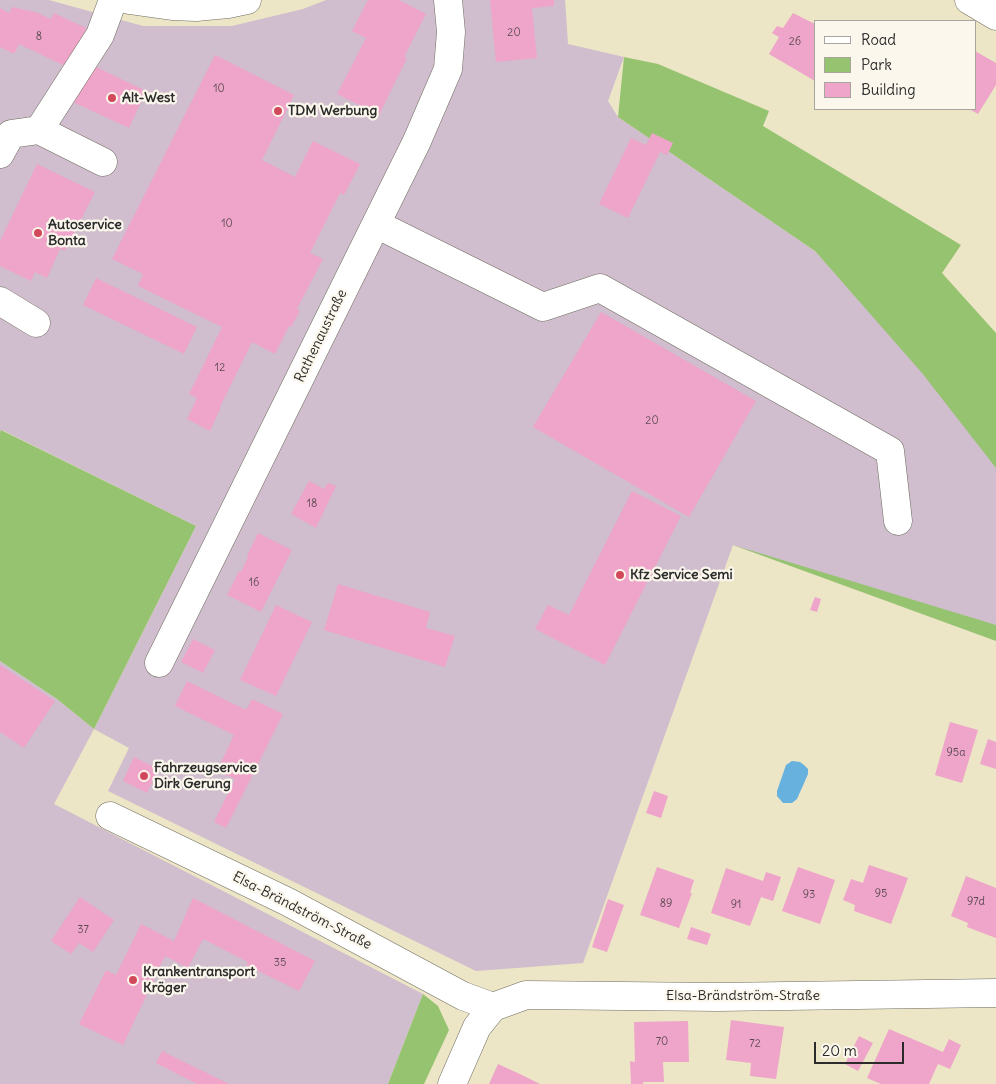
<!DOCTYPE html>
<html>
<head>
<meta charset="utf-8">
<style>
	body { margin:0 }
	#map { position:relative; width:996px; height:1084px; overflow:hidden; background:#ece5c6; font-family:Delius,sans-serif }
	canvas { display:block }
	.legend { position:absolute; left:814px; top:20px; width:162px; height:90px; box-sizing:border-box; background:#fbf7ec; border:1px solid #a8a59f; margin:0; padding:6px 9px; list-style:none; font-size:15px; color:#2b2b2b }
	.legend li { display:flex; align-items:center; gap:10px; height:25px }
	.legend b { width:25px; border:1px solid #a8a59f }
	.scale { position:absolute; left:814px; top:1042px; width:90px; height:22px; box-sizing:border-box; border:2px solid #2b2b2b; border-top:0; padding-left:6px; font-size:15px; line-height:18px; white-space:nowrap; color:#2b2b2b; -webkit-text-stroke:4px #fbf7ec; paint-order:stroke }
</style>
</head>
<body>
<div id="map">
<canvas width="996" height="1084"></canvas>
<ul class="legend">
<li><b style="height:6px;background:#fff"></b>Road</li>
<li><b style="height:14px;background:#96c370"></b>Park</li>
<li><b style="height:14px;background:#eea5c9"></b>Building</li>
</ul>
<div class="scale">20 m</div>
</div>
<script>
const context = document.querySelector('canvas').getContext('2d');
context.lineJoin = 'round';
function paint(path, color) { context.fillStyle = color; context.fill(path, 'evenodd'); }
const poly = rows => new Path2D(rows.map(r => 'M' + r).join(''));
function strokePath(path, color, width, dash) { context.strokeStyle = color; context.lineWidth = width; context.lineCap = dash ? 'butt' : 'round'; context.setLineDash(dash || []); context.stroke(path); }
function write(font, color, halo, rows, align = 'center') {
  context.font = font + ' Delius,sans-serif'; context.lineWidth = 4.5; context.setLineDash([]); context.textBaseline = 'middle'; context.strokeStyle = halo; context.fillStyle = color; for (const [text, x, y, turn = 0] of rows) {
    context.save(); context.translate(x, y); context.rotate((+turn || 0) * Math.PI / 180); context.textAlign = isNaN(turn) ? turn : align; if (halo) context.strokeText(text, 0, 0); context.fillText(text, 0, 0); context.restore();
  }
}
const industrial = poly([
	[0,0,49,0,143,26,232,26,303,9,326,0,565,0,568,44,624,57,608,101,618,117,815,251,996,454,996,625,878,596,733,545,583,963,476,971,108,791,129,748,94,729,54,804,423,994,388,1084,0,1084,0,661,57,699,94,729,196,526,2,430,0,433]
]);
const green = poly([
	[624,57,658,64,769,111,763,126,961,245,942,273,996,333,996,468,922,373,815,251,618,117],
	[1,430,196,526,94,729,57,699,0,661,0,433],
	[733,545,996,625,996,641],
	[423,994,438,1006,449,1030,424,1084,388,1084]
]);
const water = poly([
	[792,761,800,762,804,765,808,769,808,774,797,799,792,803,783,803,777,796,777,791,786,765]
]);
const building = poly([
	[368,0,399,0,426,14,404,57,407,58,379,115,337,94,366,38,352,31],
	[490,0,554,0,554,6,532,8,537,58,496,62],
	[12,7,35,12,51,19,54,13,86,28,67,67,19,44,14,54,0,47,0,8,9,13],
	[793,13,815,24,815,81,769,54,779,37,772,33,777,26,783,28],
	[975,51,996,63,996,85,978,114,969,109,975,109],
	[215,55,294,95,262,160,295,177,313,141,360,164,344,195,340,193,310,253,323,259,297,309,300,311,291,327,289,326,275,354,252,342,220,407,221,407,210,431,187,419,197,398,189,394,222,327,138,286,143,274,112,259],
	[90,64,146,91,129,128,73,102],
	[652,133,673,143,667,155,660,152,628,218,599,204,631,138,646,145],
	[37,164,95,192,65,251,60,249,47,278,35,272,31,281,0,266,0,241],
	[96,278,197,327,184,354,83,305],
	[601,312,756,401,689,517,533,427],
	[309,481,324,489,328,483,336,486,316,528,291,514],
	[632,491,681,516,605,665,535,629,548,605,569,615],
	[258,533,292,550,261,612,227,595,239,571,241,572,248,557,247,556],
	[338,584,430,612,426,628,455,636,445,667,324,630],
	[815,597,821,599,817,612,810,610],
	[276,605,312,622,276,696,240,680],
	[193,639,215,650,203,673,181,662],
	[0,665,55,701,24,748,0,732],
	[187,681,246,710,252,699,283,714,226,828,214,822,235,779,217,771,234,735,175,706],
	[950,722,978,730,962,783,935,775],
	[988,739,996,742,996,769,980,764],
	[134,757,158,769,147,793,123,781],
	[654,791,668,796,661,818,646,813],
	[869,865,908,878,891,924,854,911,855,905,843,900,851,879,863,883],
	[657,867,694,880,690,893,692,893,679,928,640,915],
	[798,867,835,880,820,924,782,911],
	[726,868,763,881,766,872,781,877,773,901,761,897,750,926,711,913],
	[966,876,996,888,996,938,967,927,968,923,951,916],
	[80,897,114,920,93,952,79,943,71,954,51,941],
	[193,898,315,961,299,991,246,965,248,962,203,939,188,968,165,956,123,1045,79,1024,106,970,116,975,141,924,174,941],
	[608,899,624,905,607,952,592,947],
	[691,927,711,934,707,945,687,939],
	[731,1020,784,1027,776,1079,750,1076,751,1063,726,1060],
	[688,1021,689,1062,663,1062,664,1082,643,1082,643,1084,631,1084,630,1061,635,1062,634,1022],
	[889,1029,943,1052,949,1039,961,1045,950,1069,938,1064,929,1084,881,1084,867,1078],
	[859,1036,873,1043,858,1071,845,1064],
	[162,1051,229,1084,197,1084,156,1063],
	[498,1064,522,1075,540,1084,489,1084]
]);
const minor = poly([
	[129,0,172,6,196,7,228,4,247,0],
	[969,0,996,16],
	[39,130,103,162],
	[0,154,11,134,39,130,100,35,113,0],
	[376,224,543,307,600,288,890,451,898,521],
	[0,301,36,323],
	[159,663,417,141,448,69,451,32,448,0],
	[110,816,288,902,463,996,493,1007],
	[452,1084,477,1027,493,1007,526,995,718,997,996,993]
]);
const markers = [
	[112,98,5,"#d1495b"],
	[278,111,5,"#d1495b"],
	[38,233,5,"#d1495b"],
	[620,575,5,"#d1495b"],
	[144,776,5,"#d1495b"],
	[133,980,5,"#d1495b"]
];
const numberNames = [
	["20",514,33],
	["8",39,37],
	["26",795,42],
	["10",219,89],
	["10",227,224],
	["12",220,368],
	["20",652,421],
	["18",312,504],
	["16",254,583],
	["95a",956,753],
	["95",881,894],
	["93",809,895],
	["97d",976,902],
	["89",666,904],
	["91",736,905],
	["37",83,930],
	["35",280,963],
	["70",662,1042],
	["72",755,1044]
];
const poiNames = [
	["Alt-West",122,98],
	["TDM Werbung",288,111],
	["Autoservice",48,225],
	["Bonta",48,241],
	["Kfz Service Semi",630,575],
	["Fahrzeugservice",154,768],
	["Dirk Gerung",154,784],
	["Krankentransport",143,972],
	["Kröger",143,988]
];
const streetNames = [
	["Rathenaustraße",321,336,-64],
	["Elsa-Brändström-Straße",302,911,27],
	["Elsa-Brändström-Straße",743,996]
];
paint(industrial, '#d0bdcd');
paint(green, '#96c370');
paint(water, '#66b1de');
paint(building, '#eea5c9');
strokePath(minor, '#6f6c61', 29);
strokePath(minor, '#fff', 28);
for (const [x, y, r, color] of markers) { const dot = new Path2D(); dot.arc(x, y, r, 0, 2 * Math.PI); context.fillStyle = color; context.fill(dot); strokePath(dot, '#fbf7ec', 2); }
write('11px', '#5c4a52', null, numberNames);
write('bold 14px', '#2b2b2b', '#fbf7ec', poiNames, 'left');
write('14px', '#2b2b2b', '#fbf7ec', streetNames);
</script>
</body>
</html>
